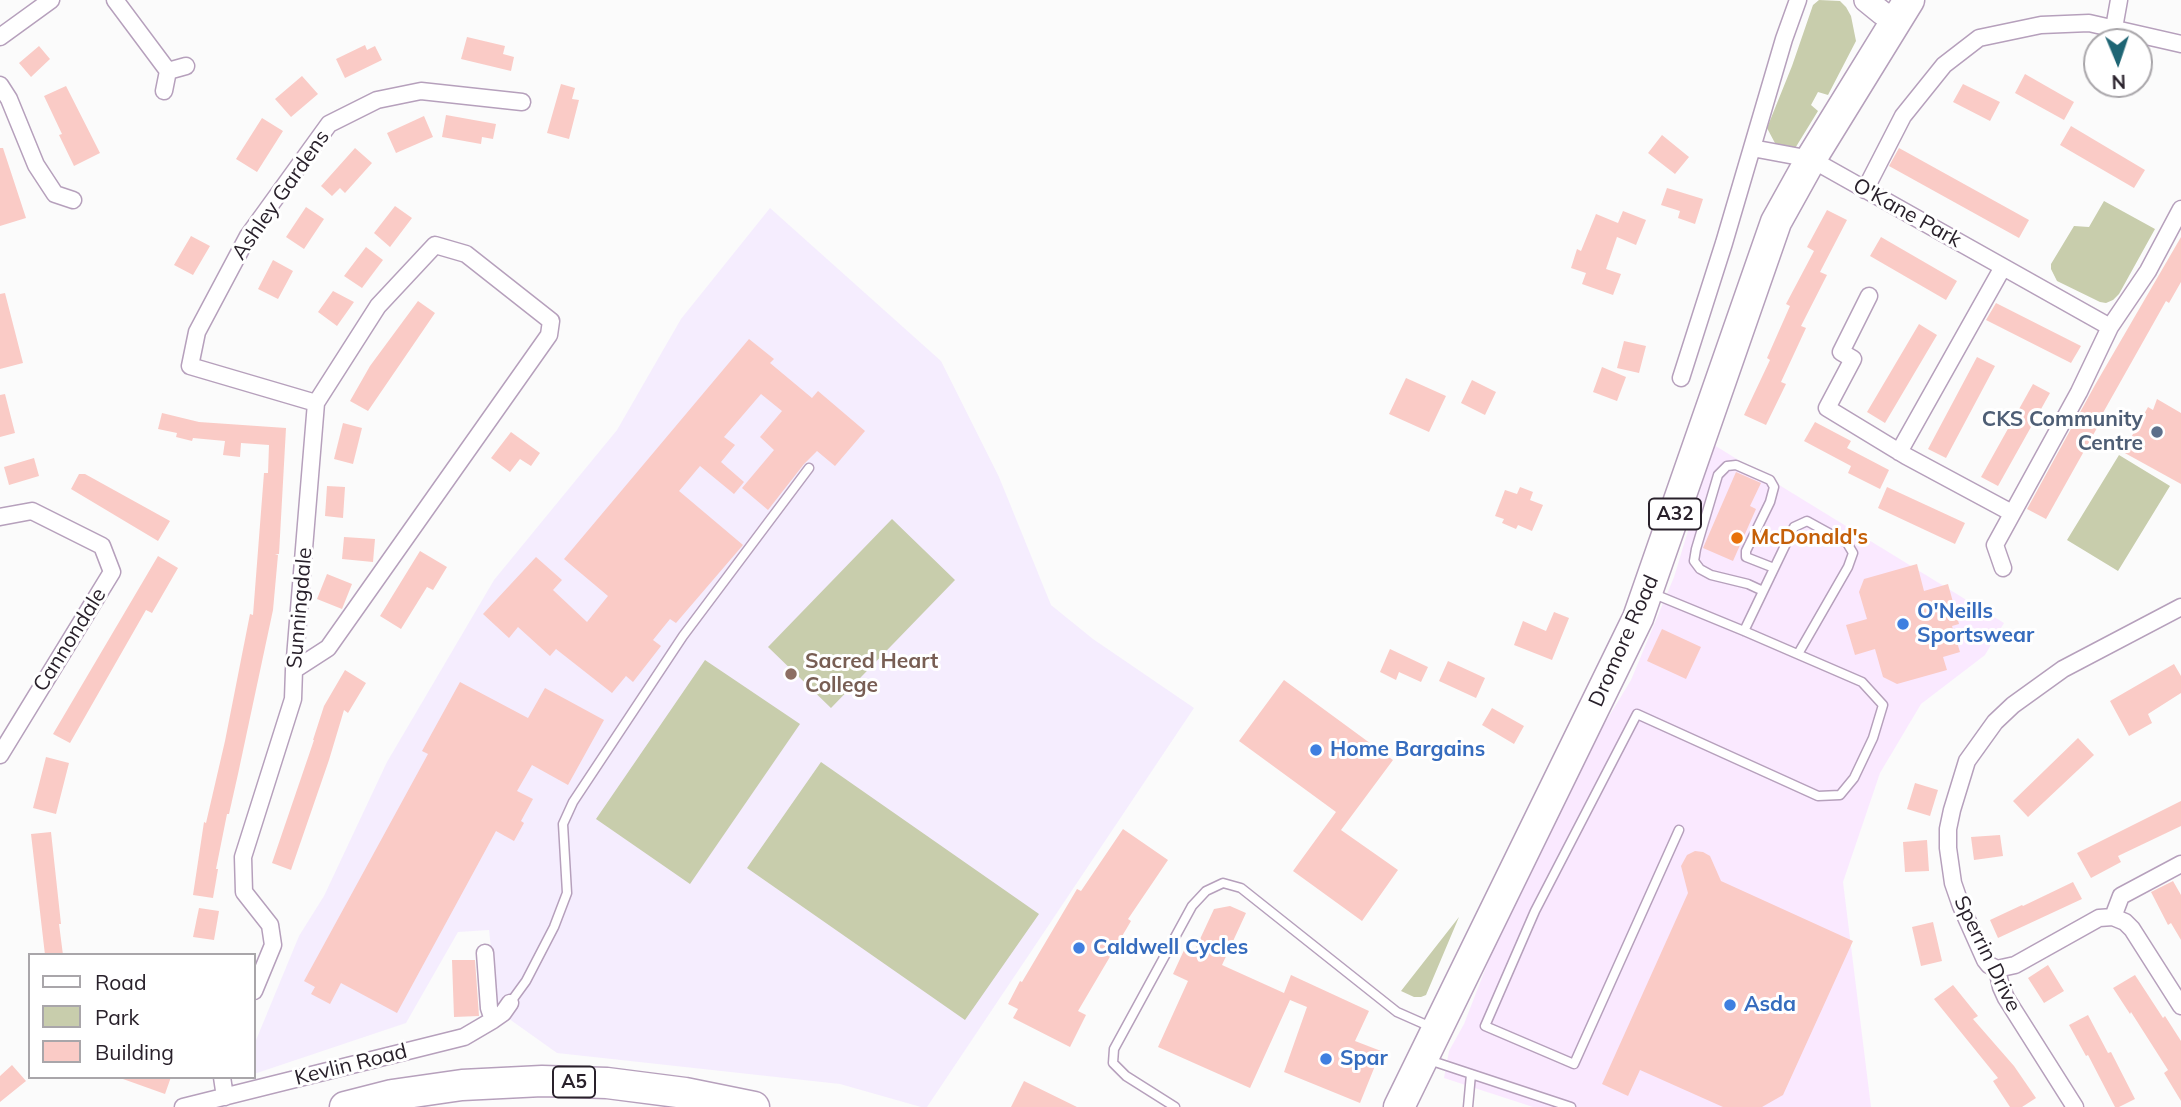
<!DOCTYPE html>
<html>
<head>
<meta charset="utf-8">
<style>
	body { margin:0 }
	#map { position:relative; width:2181px; height:1107px; overflow:hidden; background:#fbfbfb; font-family:Mulish,sans-serif }
	canvas { display:block }
	.legend { position:absolute; left:28px; top:953px; width:228px; height:126px; box-sizing:border-box; background:#fff; border:2px solid #a9a6aa; margin:0; padding:9px 12px; list-style:none; font-size:21px; color:#29212b }
	.legend li { display:flex; align-items:center; gap:14px; height:35px }
	.legend b { width:35px; border:2px solid #a9a6aa }
	.north { position:absolute; left:2083px; top:28px; width:70px; height:70px; box-sizing:border-box; background:#fff; border:2px solid #a9a6aa; border-radius:50%; rotate:178deg; font-size:19px; font-weight:700; line-height:28px; text-align:center; color:#29212b }
	.north::after { content:''; display:block; margin:auto; width:24px; height:32px; background:#1e6574; clip-path:polygon(50% 0,100% 100%,50% 72%,0 100%) }
</style>
</head>
<body>
<div id="map">
<canvas width="2181" height="1107"></canvas>
<ul class="legend">
<li><b style="height:9px;background:#fff"></b>Road</li>
<li><b style="height:19px;background:#c8cdac"></b>Park</li>
<li><b style="height:19px;background:#facbc6"></b>Building</li>
</ul>
<div class="north">N</div>
</div>
<script>
const context = document.querySelector('canvas').getContext('2d');
context.lineJoin = 'round';
function paint(path, color) { context.fillStyle = color; context.fill(path, 'evenodd'); }
const poly = rows => new Path2D(rows.map(r => 'M' + r).join(''));
function strokePath(path, color, width, dash) { context.strokeStyle = color; context.lineWidth = width; context.lineCap = dash ? 'butt' : 'round'; context.setLineDash(dash || []); context.stroke(path); }
function write(font, color, halo, rows, align = 'center') {
  context.font = font + ' Mulish,sans-serif'; context.lineWidth = 6; context.setLineDash([]); context.textBaseline = 'middle'; context.strokeStyle = halo; context.fillStyle = color; for (const [text, x, y, turn = 0] of rows) {
    context.save(); context.translate(x, y); context.rotate((+turn || 0) * Math.PI / 180); context.textAlign = isNaN(turn) ? turn : align; if (halo) context.strokeText(text, 0, 0); context.fillText(text, 0, 0); context.restore();
  }
}
const built = poly([
	[1714,445,2004,623,1985,655,1921,704,1880,773,1843,882,1871,1107,1533,1107,1444,1078,1449,1051,1464,1024,1509,908,1560,797,1631,680,1674,577]
]);
const education = poly([
	[770,208,941,361,999,477,1051,605,1093,639,1194,708,927,1107,921,1107,840,1084,557,1053,498,1011,489,930,458,932,406,1023,254,1074,254,1045,299,936,324,896,387,762,494,580,617,430,681,319]
]);
const green = poly([
	[1819,0,1840,1,1846,7,1851,16,1856,41,1828,95,1818,92,1811,105,1818,111,1794,150,1776,145,1767,128,1792,66,1813,5],
	[2104,201,2155,229,2119,294,2113,300,2106,303,2100,302,2057,281,2051,269,2051,264,2074,226,2089,227],
	[2119,455,2170,486,2118,571,2067,540],
	[892,519,955,580,831,708,768,647],
	[705,660,800,724,690,884,596,819],
	[821,762,1039,914,965,1020,747,868],
	[1459,917,1426,995,1421,997,1414,997,1401,991]
]);
const building = poly([
	[467,37,505,46,503,54,514,57,511,71,461,59],
	[365,45,367,50,375,46,382,60,345,78,336,59],
	[39,46,50,59,31,77,19,63],
	[2025,74,2074,102,2064,120,2015,93],
	[302,76,318,94,291,117,275,99],
	[561,84,575,88,572,99,579,100,569,139,547,133],
	[1963,84,2000,102,1990,121,1953,102],
	[66,86,100,153,74,166,59,135,62,134,44,96],
	[446,115,496,124,493,139,482,137,481,144,442,137],
	[424,116,433,137,396,153,387,133],
	[262,118,283,131,257,172,236,159],
	[2071,126,2145,170,2134,188,2060,145],
	[1662,135,1689,157,1675,174,1648,153],
	[0,148,3,148,26,218,0,226],
	[355,148,372,163,345,193,340,188,332,196,321,186],
	[1899,148,2029,220,2019,238,1889,166],
	[1667,188,1703,199,1695,224,1678,218,1680,211,1661,205],
	[395,206,412,218,390,247,374,233],
	[306,207,324,219,304,249,286,237],
	[1827,210,1847,220,1820,272,1827,275,1801,326,1806,328,1781,382,1786,384,1766,425,1744,415,1770,360,1767,358,1790,306,1786,304,1814,251,1807,247],
	[1623,211,1646,220,1636,245,1617,237,1606,269,1621,274,1613,295,1582,284,1586,273,1571,268,1577,249,1581,251,1596,214,1618,223],
	[191,236,210,246,193,275,174,265],
	[1881,237,1957,281,1946,300,1870,256],
	[2181,237,2181,282,2169,303,2166,301,2095,427,2097,428,2046,519,2027,509,2095,385],
	[366,247,383,260,362,288,344,276],
	[273,260,293,271,278,299,258,289],
	[333,291,354,302,337,326,318,312],
	[5,293,23,363,0,369,0,294],
	[418,301,435,313,368,411,350,401,370,366],
	[1996,303,2081,346,2071,363,1986,320],
	[1919,324,1937,335,1885,423,1867,412],
	[749,339,774,359,770,363,812,398,818,391,865,431,835,466,817,451,804,464,768,510,742,488,774,450,760,437,782,411,761,394,724,437,735,445,721,462,744,482,734,494,700,466,679,491,743,545,676,623,670,619,653,640,661,646,633,682,626,676,612,693,556,649,550,656,518,627,509,638,483,614,536,557,562,580,553,590,587,622,608,596,564,559],
	[1624,341,1646,346,1639,373,1617,368],
	[1977,357,1995,366,1946,458,1928,449],
	[1602,367,1626,377,1617,401,1593,392],
	[1406,378,1446,396,1429,432,1389,414],
	[1472,380,1496,392,1485,415,1461,403],
	[2033,384,2050,393,1998,486,1981,477],
	[5,394,15,433,0,437,0,395],
	[2157,399,2181,413,2181,484,2123,452,2148,407,2153,410],
	[162,413,199,422,286,428,279,554,275,554,278,555,273,610,238,774,229,814,227,814,216,869,218,869,213,898,193,895,204,822,206,823,225,741,250,614,253,615,264,473,268,473,269,445,241,443,240,457,223,455,225,441,193,438,192,441,176,437,177,433,158,429],
	[1815,422,1851,441,1847,448,1889,470,1880,489,1848,473,1851,466,1804,441],
	[343,423,362,428,353,464,334,459],
	[511,432,540,453,531,466,520,459,510,472,491,458],
	[34,458,39,476,9,485,4,467],
	[1736,472,1761,483,1750,506,1756,509,1733,561,1703,548],
	[79,474,85,474,170,521,158,541,71,489],
	[327,486,345,487,343,518,325,516],
	[1520,487,1533,492,1530,500,1543,505,1532,531,1518,525,1516,529,1502,523,1504,519,1495,516,1505,490,1517,494],
	[1887,487,1965,523,1955,544,1878,508],
	[344,537,375,539,373,562,342,559],
	[420,551,447,567,433,590,427,587,401,629,380,616],
	[158,556,178,568,152,613,146,610,70,743,53,734],
	[1917,564,1924,591,1948,584,1959,624,1952,626,1960,652,1943,657,1947,670,1897,684,1883,677,1875,649,1855,655,1846,625,1867,619,1859,592,1864,579],
	[327,574,352,584,342,609,317,599],
	[1554,612,1569,618,1552,660,1514,645,1523,621,1546,631],
	[1662,629,1701,647,1686,679,1647,661],
	[1390,649,1428,667,1421,682,1399,672,1396,680,1380,672],
	[1448,661,1485,678,1476,698,1439,681],
	[2174,664,2181,676,2181,693,2148,714,2152,723,2129,736,2110,701],
	[345,670,366,683,348,713,344,710,329,760,291,870,272,863,314,740,313,740,324,706],
	[1284,680,1393,760,1341,830,1398,870,1362,921,1293,871,1336,812,1239,741],
	[460,682,528,718,545,688,604,720,568,785,532,765,517,791,533,799,521,821,524,823,514,841,496,831,397,1013,341,983,330,1004,311,994,315,987,304,981,428,754,422,751],
	[1492,708,1524,726,1514,744,1482,725],
	[2078,738,2094,755,2028,817,2013,801],
	[46,757,69,763,56,814,33,808],
	[1915,783,1938,790,1930,816,1907,809],
	[2181,801,2181,826,2118,856,2121,862,2091,878,2077,853],
	[1123,829,1168,860,1128,919,1131,921,1078,1011,1086,1015,1070,1047,1013,1018,1018,1009,1008,1004,1020,981,1022,982,1077,889,1081,891],
	[51,832,61,924,59,924,63,955,45,955,31,834],
	[2000,835,2003,856,1974,860,1971,837],
	[1927,840,1929,871,1905,872,1903,842],
	[1695,851,1703,852,1710,856,1721,881,1853,941,1783,1095,1762,1107,1723,1107,1640,1070,1628,1096,1602,1084,1688,893,1681,866,1687,855],
	[2173,881,2181,895,2181,940,2171,923,2168,925,2151,892],
	[2073,882,2082,899,1998,938,1990,920,2022,905,2023,906],
	[1230,906,1246,913,1222,965,1284,993,1291,975,1369,1011,1355,1041,1381,1051,1360,1103,1284,1072,1307,1007,1290,1000,1250,1088,1158,1047,1188,981,1173,974,1185,948,1194,952,1214,909],
	[199,908,219,911,214,940,193,937],
	[1933,922,1942,961,1921,966,1912,927],
	[452,960,475,960,479,1016,454,1017],
	[2048,965,2064,991,2044,1003,2028,978],
	[2135,975,2163,1018,2165,1016,2181,1041,2181,1101,2164,1073,2168,1070,2131,1012,2130,1014,2113,988],
	[1953,985,1978,1016,1973,1019,2014,1066,2036,1098,2022,1107,2010,1107,1993,1081,1998,1078,1934,999],
	[2088,1015,2108,1053,2111,1052,2135,1099,2119,1107,2115,1107,2088,1055,2086,1056,2069,1025],
	[12,1065,26,1081,0,1102,0,1076],
	[123,1077,171,1077,165,1094,123,1079],
	[1024,1081,1077,1107,1011,1107]
]);
const lane = poly([
	[1763,591,1748,584,1711,575,1700,569,1694,561,1696,549,1718,475,1727,466,1736,465,1770,480,1774,487,1770,502,1746,551,1746,557,1774,568],
	[1654,594,1744,631,1862,682,1883,705,1873,738,1854,778,1840,795,1818,796,1637,714,1535,911,1485,1026,1574,1064,1679,830],
	[1744,631,1794,527,1807,521,1847,543,1853,553,1848,567,1798,654],
	[510,1003,526,981,554,927,567,893,563,824,573,802,683,636,809,468],
	[1429,1060,1571,1107],
	[1175,1107,1126,1076,1113,1063,1114,1049,1192,906,1206,891,1223,883,1241,888,1397,1012,1431,1027],
	[1468,1107,1471,1074]
]);
const street = poly([
	[115,0,168,71],
	[2114,28,2119,0],
	[0,37,51,0],
	[0,85,9,99,36,165,55,194,73,200],
	[164,91,168,71,186,66],
	[1752,148,1811,159,2110,327,2148,271,2181,209],
	[1865,190,1903,116,1944,65,1979,38,2041,25,2089,23,2181,44],
	[1869,296,1841,352,1853,359,1827,408,1906,456,2012,513],
	[1681,378,1724,243,1784,39,1798,0],
	[316,403,190,366,197,332,248,236,329,124,377,100,421,91,522,102],
	[1899,452,2003,267],
	[0,517,32,511,102,546,112,572,0,755],
	[2003,568,1995,545,2079,392,2110,327],
	[2113,917,2125,922,2132,929,2181,1006],
	[485,953,489,1008,493,1020],
	[1997,969,2015,965,2099,918,2113,917,2121,896,2181,864],
	[254,991,273,945,270,925,244,892,243,857,293,699,294,670,316,403,378,306,435,245,466,254,551,321,549,335,328,648,294,670],
	[222,1077,225,1097],
	[183,1107,464,1037,493,1020,503,1013,510,1003],
	[2075,1107,2006,998,2001,987,1997,969,1989,965,1985,960,1961,906,1953,883,1948,848,1948,829,1952,810,1967,761,1995,722,2013,705,2063,669,2181,607]
]);
const secondary = poly([
	[1866,0,1882,13,1895,19]
]);
const highway = poly([
	[345,1107,392,1095,462,1085,542,1081,607,1083,685,1093,754,1107],
	[1399,1107,1638,618,1776,222,1811,159,1909,0]
]);
const markers = [
	[2157,432,7,"#5c6f8a"],
	[1737,538,7,"#e8710a"],
	[1903,624,7,"#3f7fe0"],
	[791,674,7,"#8d6e63"],
	[1316,750,7,"#3f7fe0"],
	[1079,948,7,"#3f7fe0"],
	[1730,1005,7,"#3f7fe0"],
	[1326,1059,7,"#3f7fe0"]
];
const shields = [
	[1675,514,52],
	[574,1082,42]
];
const shieldNames = [
	["A32",1675,514],
	["A5",574,1082]
];
const streetNames = [
	["Ashley Gardens",281,195,-55],
	["O'Kane Park",1907,213,29],
	["Sunningdale",300,608,-85],
	["Cannondale",70,640,-58],
	["Dromore Road",1624,641,-66],
	["Sperrin Drive",1987,954,64],
	["Kevlin Road",351,1065,-14]
];
const serviceNames = [
	["CKS Community",2143,420],
	["Centre",2143,444]
];
const foodNames = [
	["McDonald's",1751,538]
];
const shopNames = [
	["O'Neills",1917,612],
	["Sportswear",1917,636],
	["Home Bargains",1330,750],
	["Caldwell Cycles",1093,948],
	["Asda",1744,1005],
	["Spar",1340,1059]
];
const educationNames = [
	["Sacred Heart",805,662],
	["College",805,686]
];
paint(built, '#fae9ff');
paint(education, '#f5edfe');
paint(green, '#c8cdac');
paint(building, '#facbc6');
strokePath(lane, '#b6a0bc', 11);
strokePath(street, '#b6a0bc', 19);
strokePath(secondary, '#b6a0bc', 26);
strokePath(highway, '#b6a0bc', 33);
strokePath(lane, '#fff', 8);
strokePath(street, '#fff', 16);
strokePath(secondary, '#fff', 23);
strokePath(highway, '#fff', 30);
for (const [x, y, r, color] of markers) { const dot = new Path2D(); dot.arc(x, y, r, 0, 2 * Math.PI); context.fillStyle = color; context.fill(dot); strokePath(dot, '#fff', 2.5); }
for (const [x, y, w] of shields) { const box = new Path2D(); box.roundRect(x - w / 2, y - 15.5, w, 31, 5); context.fillStyle = '#fff'; context.fill(box); strokePath(box, '#29212b', 2); }
write('bold 19px', '#29212b', null, shieldNames);
write('21px', '#29212b', '#fff', streetNames);
write('bold 21px', '#4e5e75', '#fff', serviceNames, 'right');
write('bold 21px', '#c56008', '#fff', foodNames, 'left');
write('bold 21px', '#366cbe', '#fff', shopNames, 'left');
write('bold 21px', '#785e54', '#fff', educationNames, 'left');
</script>
</body>
</html>
